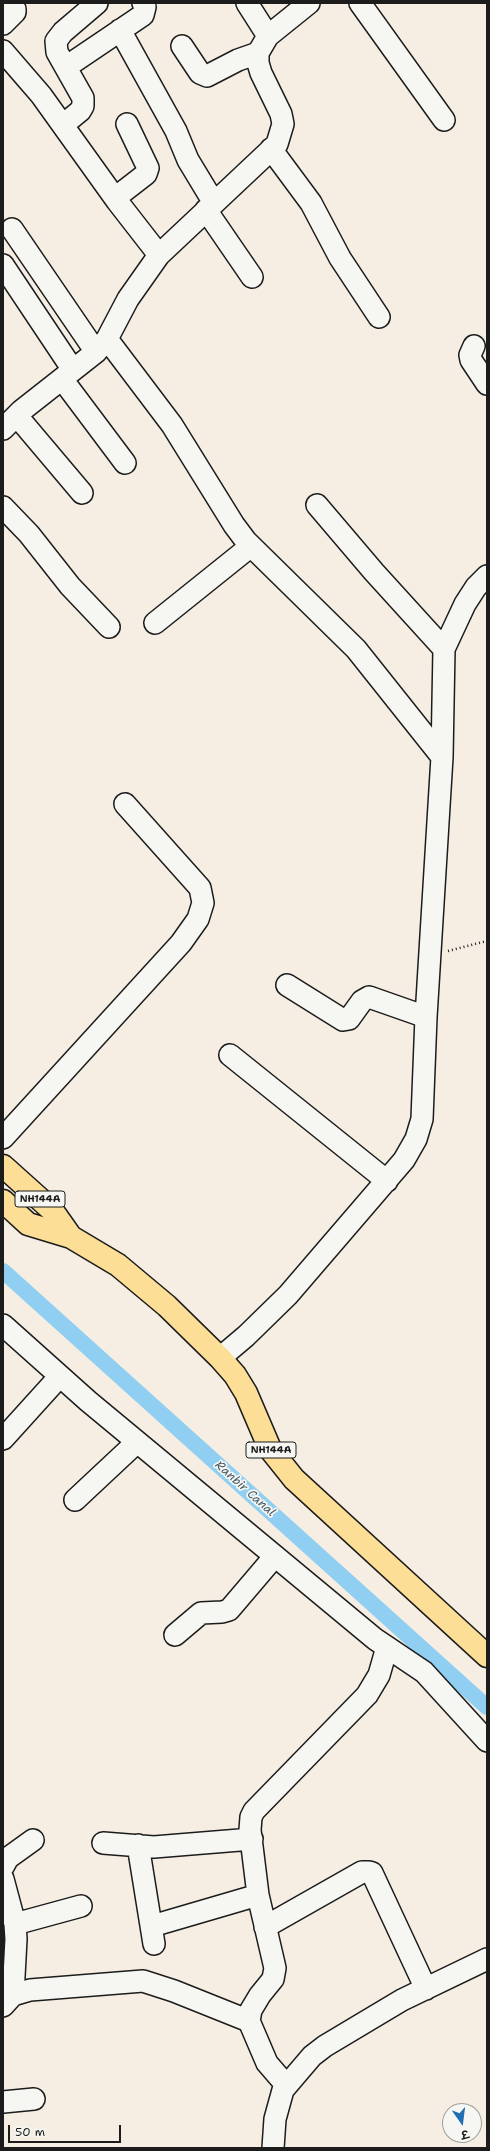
<!DOCTYPE html>
<html>
<head>
<meta charset="utf-8">
<style>
	body { margin:0 }
	#map { position:relative; width:490px; height:2151px; overflow:hidden; background:#f6eee3; font-family:"Shantell Sans","Playpen Sans Deva",sans-serif }
	canvas { display:block }
	.frame { position:absolute; inset:0; border:4px solid #1c1c1c; pointer-events:none }
	.north { position:absolute; left:442px; top:2103px; width:40px; height:40px; box-sizing:border-box; background:#f6f6f2; border:1px solid #9f9f9c; border-radius:50%; rotate:166deg; font-size:11px; font-weight:700; line-height:16px; text-align:center; color:#1c1c1c }
	.north::after { content:''; display:block; margin:auto; width:14px; height:18px; background:#1f6fb2; clip-path:polygon(50% 0,100% 100%,50% 72%,0 100%) }
	.scale { position:absolute; left:8px; top:2125px; width:113px; height:18px; box-sizing:border-box; border:2px solid #1c1c1c; border-top:0; padding-left:5px; font-size:12px; line-height:14px; white-space:nowrap; color:#1c1c1c; -webkit-text-stroke:3px #f6f6f2; paint-order:stroke }
</style>
</head>
<body>
<div id="map">
<canvas width="490" height="2151"></canvas>
<div class="frame"></div>
<div class="north">उ</div>
<div class="scale">50 m</div>
</div>
<script>
const context = document.querySelector('canvas').getContext('2d');
context.lineJoin = 'round';
const poly = rows => new Path2D(rows.map(r => 'M' + r).join(''));
function strokePath(path, color, width, dash) { context.strokeStyle = color; context.lineWidth = width; context.lineCap = dash ? 'butt' : 'round'; context.setLineDash(dash || []); context.stroke(path); }
function write(font, color, halo, rows, align = 'center') {
  context.font = font + ' "Shantell Sans",sans-serif'; context.lineWidth = 3.5; context.setLineDash([]); context.textBaseline = 'middle'; context.strokeStyle = halo; context.fillStyle = color; for (const [text, x, y, turn = 0] of rows) {
    context.save(); context.translate(x, y); context.rotate((+turn || 0) * Math.PI / 180); context.textAlign = isNaN(turn) ? turn : align; if (halo) context.strokeText(text, 0, 0); context.fillText(text, 0, 0); context.restore();
  }
}
const canal = poly([
	[3,1271,487,1707]
]);
const path = poly([
	[448,951,487,941]
]);
const minor = poly([
	[247,3,268,36],
	[360,3,444,120],
	[3,24,15,12,15,9,11,3],
	[120,30,176,131,188,160,214,203],
	[182,46,200,73,207,76,238,60,258,53],
	[3,51,41,95,117,201,159,255],
	[66,67,143,15,145,7,143,3],
	[63,125,80,111,83,106,83,98,57,52,56,41,63,32,97,3],
	[271,149,311,203,340,258,379,317],
	[115,198,146,174,148,168,127,124],
	[206,210,252,277],
	[12,229,96,352],
	[3,265,73,370],
	[107,339,172,425,234,525,246,541,356,649,442,757],
	[474,346,470,355,471,360,487,384],
	[62,379,125,463],
	[17,416,82,493],
	[3,429,21,411,96,352,107,339,128,299,159,255,277,144,283,124,281,114,261,73,258,63,258,53,268,36,309,3],
	[317,505,374,572,444,649],
	[3,507,29,534,70,586,109,627],
	[155,623,251,546],
	[287,985,343,1020,349,1019,362,1001,369,997,426,1017],
	[230,1055,387,1181],
	[3,1138,181,943,198,919,203,903,200,888,125,804],
	[3,1325,88,1401,375,1639,424,1672,487,1741],
	[220,1358,246,1336,288,1295,404,1160,416,1139,422,1119,426,1017,442,757,444,649,465,604,476,587,487,576],
	[3,1439,60,1376],
	[75,1500,137,1442],
	[175,1635,201,1613,222,1612,229,1610,275,1556],
	[103,1843,154,1847,252,1839],
	[138,1845,154,1944],
	[3,1867,8,1858,33,1840],
	[3,1879,15,1924,16,1939,13,1995,3,2006],
	[15,1924,81,1906],
	[152,1926,258,1895],
	[265,1927,362,1872,369,1872,372,1873,426,1989],
	[13,1995,30,1990,143,1981,174,1991,249,2021],
	[286,2085,267,2063,249,2021,251,2010,260,1995,273,1979,275,1968,258,1895,250,1830,251,1817,254,1811,367,1695,379,1675,387,1647],
	[3,2102,34,2099],
	[273,2148,275,2119,283,2090,312,2056,325,2046,402,2000,487,1959]
]);
const highway = poly([
	[3,1166,52,1210,71,1237],
	[3,1201,28,1224,71,1237,118,1265,167,1306,220,1358,235,1375,246,1393,270,1449,294,1479,487,1656]
]);
const shields = [
	[40,1199,50],
	[271,1450,50]
];
const shieldNames = [
	["NH144A",40,1199],
	["NH144A",271,1450]
];
const waterNames = [
	["Ranbir Canal",245,1489,42]
];
strokePath(canal, '#90cff1', 16);
strokePath(minor, '#1c1c1c', 24);
strokePath(highway, '#1c1c1c', 25);
strokePath(path, '#1c1c1c', 2.5, [1, 3]);
strokePath(minor, '#f6f6f2', 21);
strokePath(highway, '#fcde96', 22);
for (const [x, y, w] of shields) { const box = new Path2D(); box.roundRect(x - w / 2, y - 8, w, 16, 3); context.fillStyle = '#f6f6f2'; context.fill(box); strokePath(box, '#1c1c1c', 1); }
write('bold 10px', '#1c1c1c', null, shieldNames);
write('italic 12px', '#455b67', '#f6f6f2', waterNames);
</script>
</body>
</html>
